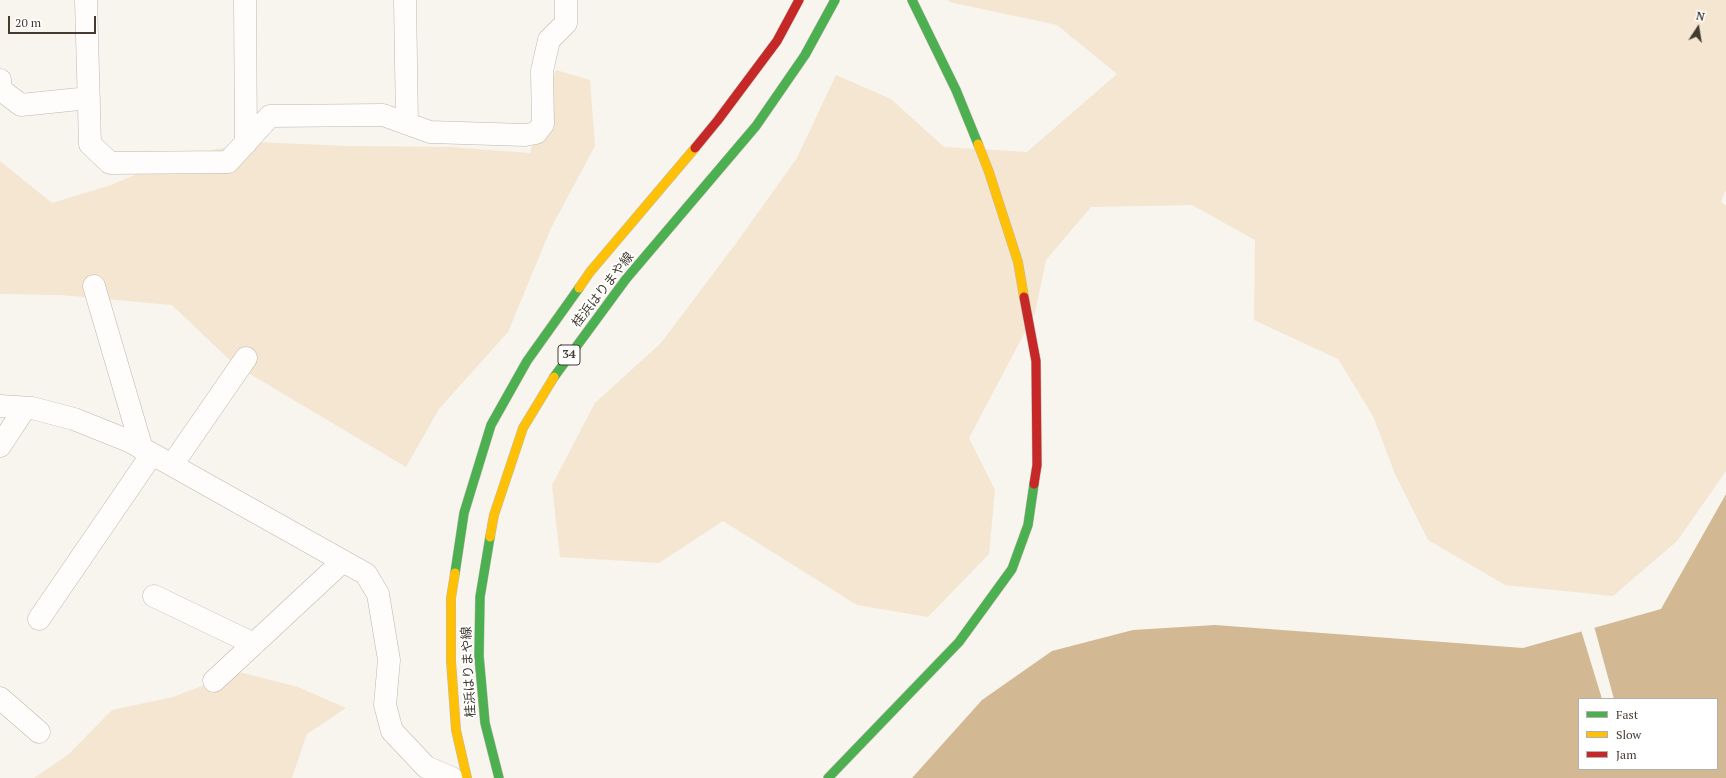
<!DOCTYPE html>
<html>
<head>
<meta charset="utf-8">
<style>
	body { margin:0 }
	#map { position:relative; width:1726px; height:778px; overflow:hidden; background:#f8f4ee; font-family:"PT Serif",serif }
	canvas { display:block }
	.legend { position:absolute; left:1578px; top:698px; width:140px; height:72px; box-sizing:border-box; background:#fff; border:1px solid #b4b1ac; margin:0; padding:5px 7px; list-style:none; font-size:12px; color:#433b30 }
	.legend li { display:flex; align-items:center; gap:8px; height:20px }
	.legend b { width:20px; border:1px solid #b4b1ac }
	.north { position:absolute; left:1678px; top:8px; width:40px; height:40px; -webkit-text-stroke:3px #fff; paint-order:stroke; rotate:12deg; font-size:11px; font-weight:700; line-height:16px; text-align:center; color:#433b30 }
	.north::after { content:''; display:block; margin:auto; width:14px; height:18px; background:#433b30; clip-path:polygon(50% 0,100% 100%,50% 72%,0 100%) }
	.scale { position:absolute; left:8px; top:16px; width:88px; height:18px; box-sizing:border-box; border:2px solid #433b30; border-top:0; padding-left:5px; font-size:12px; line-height:14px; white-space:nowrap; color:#433b30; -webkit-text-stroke:3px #fff; paint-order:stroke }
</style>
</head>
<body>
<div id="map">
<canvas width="1726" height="778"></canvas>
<ul class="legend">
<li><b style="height:5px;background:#4caf50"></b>Fast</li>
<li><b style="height:5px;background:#ffc107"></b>Slow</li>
<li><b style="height:5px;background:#c62828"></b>Jam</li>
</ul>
<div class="north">N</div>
<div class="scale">20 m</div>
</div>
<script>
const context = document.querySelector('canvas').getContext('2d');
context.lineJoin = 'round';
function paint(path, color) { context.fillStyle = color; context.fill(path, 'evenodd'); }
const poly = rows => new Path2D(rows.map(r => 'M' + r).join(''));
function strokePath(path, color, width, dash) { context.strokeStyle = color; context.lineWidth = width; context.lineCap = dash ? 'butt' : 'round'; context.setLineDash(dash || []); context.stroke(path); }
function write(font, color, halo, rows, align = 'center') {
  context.font = font + ' "PT Serif","Noto Sans JP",serif'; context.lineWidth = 4; context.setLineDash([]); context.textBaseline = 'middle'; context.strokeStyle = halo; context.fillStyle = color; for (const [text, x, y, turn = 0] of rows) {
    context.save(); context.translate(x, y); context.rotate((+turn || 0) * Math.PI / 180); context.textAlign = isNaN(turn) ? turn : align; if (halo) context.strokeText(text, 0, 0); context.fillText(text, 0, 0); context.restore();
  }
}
const green = poly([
	[948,0,1726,0,1726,189,1721,202,1726,206,1726,471,1677,541,1613,596,1505,585,1428,540,1395,474,1373,416,1338,359,1254,320,1255,240,1192,205,1091,207,1046,260,1035,313,969,438,995,490,989,554,928,617,857,605,723,521,659,563,560,557,552,485,595,403,661,343,737,242,797,158,836,75,891,99,944,147,1027,152,1117,74,1057,25,949,2],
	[556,70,590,80,595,146,551,228,508,332,439,409,406,467,235,365,172,305,61,295,0,294,0,161,52,203,111,185,177,157,254,142,348,146,450,147,530,153],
	[239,672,298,687,346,708,307,734,292,778,34,778,69,754,112,710,173,697]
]);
const water = poly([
	[1726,494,1726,778,912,778,982,700,1052,651,1133,630,1215,625,1523,648,1661,609],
	[1579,699,1717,699,1717,769,1579,769]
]);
const pier = poly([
	[1594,626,1614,699,1602,699,1581,630]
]);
const street = poly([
	[86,0,90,144,110,163,228,162,270,116,383,115,430,132,525,135,536,133,543,124,542,71,549,40,566,23,566,0],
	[245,0,246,143],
	[405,0,407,123],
	[0,80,1,90,21,105,89,98],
	[94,286,142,449],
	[0,406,32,408,74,419,129,441,366,574,378,594,389,660,385,705,392,731,426,767,452,778],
	[0,446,25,408],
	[172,465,246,358],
	[154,596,254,644],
	[39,619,152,454],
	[214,681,343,561],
	[0,698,39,732]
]);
const fast = poly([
	[912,0,956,90,978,144],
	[554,377,626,279,756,126,805,55,835,0],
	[490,537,480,597,479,656,485,723,499,778],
	[455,573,464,513,491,425,527,361,579,288],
	[828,778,959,642,1012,569,1028,525,1034,484]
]);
const slow = poly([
	[978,144,989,172,1018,262,1024,297],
	[579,288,590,272,695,148],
	[490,537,494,515,523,428,554,377],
	[455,573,451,598,451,661,456,730,467,778]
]);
const jam = poly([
	[695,148,718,120,777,41,799,0],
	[1024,297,1036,361,1037,465,1034,484]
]);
const shields = [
	[569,355,22]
];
const shieldNames = [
	["34",569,355]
];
const streetNames = [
	["桂浜はりまや線",603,290,-52],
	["桂浜はりまや線",469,672,-93]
];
paint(green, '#f4e6d1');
paint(water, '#d2b994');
paint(pier, '#f8f4ee');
strokePath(street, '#bdb8af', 23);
strokePath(fast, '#bdb8af', 10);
strokePath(slow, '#bdb8af', 10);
strokePath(jam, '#bdb8af', 10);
strokePath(street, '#fefdfc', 22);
strokePath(fast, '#4caf50', 9);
strokePath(slow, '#ffc107', 9);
strokePath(jam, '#c62828', 9);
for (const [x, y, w] of shields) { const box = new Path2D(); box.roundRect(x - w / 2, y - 10, w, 20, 3); context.fillStyle = '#fff'; context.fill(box); strokePath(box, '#433b30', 1); }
write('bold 12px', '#433b30', null, shieldNames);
write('13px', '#433b30', '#fff', streetNames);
</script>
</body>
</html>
